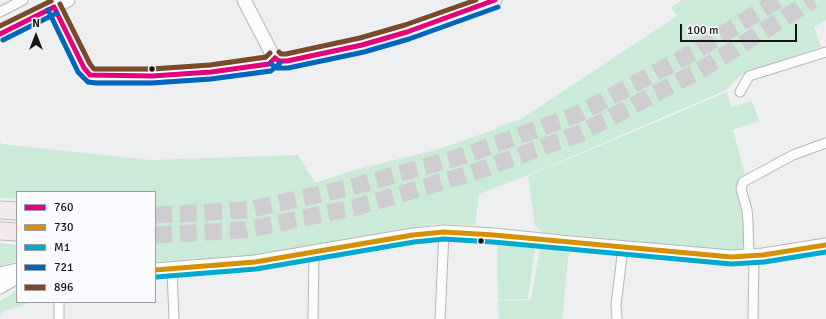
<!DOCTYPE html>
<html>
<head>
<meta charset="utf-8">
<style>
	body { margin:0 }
	#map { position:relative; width:826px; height:319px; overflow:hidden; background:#eeeff1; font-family:Signika,sans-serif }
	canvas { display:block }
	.legend { position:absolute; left:16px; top:191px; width:140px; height:112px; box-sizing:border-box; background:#fafbff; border:1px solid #9f9fa3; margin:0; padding:5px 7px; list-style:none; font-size:12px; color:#161618 }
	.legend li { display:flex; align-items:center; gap:8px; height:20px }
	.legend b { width:20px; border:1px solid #9f9fa3 }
	.north { position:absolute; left:16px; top:16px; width:40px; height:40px; -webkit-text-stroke:3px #fafbff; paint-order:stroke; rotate:0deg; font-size:11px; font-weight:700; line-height:16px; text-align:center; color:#161618 }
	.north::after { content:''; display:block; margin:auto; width:14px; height:18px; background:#161618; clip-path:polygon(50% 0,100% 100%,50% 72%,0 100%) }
	.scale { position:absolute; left:680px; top:24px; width:117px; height:18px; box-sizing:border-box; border:2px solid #161618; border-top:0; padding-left:5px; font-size:12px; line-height:14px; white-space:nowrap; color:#161618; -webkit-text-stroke:3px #fafbff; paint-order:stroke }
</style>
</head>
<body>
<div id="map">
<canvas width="826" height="319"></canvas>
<ul class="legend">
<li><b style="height:5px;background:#e5007d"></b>760</li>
<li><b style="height:5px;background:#d59004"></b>730</li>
<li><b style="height:5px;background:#00a9ce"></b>M1</li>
<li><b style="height:5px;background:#0065bd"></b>721</li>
<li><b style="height:5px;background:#7a4b2a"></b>896</li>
</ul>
<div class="north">N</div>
<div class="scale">100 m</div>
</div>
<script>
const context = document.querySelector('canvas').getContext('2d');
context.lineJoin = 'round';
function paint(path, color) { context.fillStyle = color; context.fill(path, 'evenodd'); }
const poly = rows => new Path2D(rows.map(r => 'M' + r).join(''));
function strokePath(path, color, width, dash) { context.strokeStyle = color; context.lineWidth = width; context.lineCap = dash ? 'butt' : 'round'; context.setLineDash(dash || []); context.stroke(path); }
const green = poly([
	[682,0,826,0,826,20,814,27,821,47,742,74,726,90,543,169,479,194,475,225,433,224,286,251,213,260,155,262,155,192,17,192,17,199,0,198,0,142,2,144,150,160,298,155,315,183,350,171,439,149,496,129,500,126,521,119,677,16,671,8],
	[727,92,731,107,752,101,759,121,733,130,745,174,738,188,743,210,745,244,739,251,544,233,535,226,528,176],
	[0,243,17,245,17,261,0,266],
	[497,245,535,248,528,299,498,300],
	[540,248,569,251,562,319,499,319,498,301,531,300],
	[17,291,17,302,38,302,26,304,5,311,0,314,0,301]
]);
const highwayTunnel = poly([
	[155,215,247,210,352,187,466,155,576,115,694,52,778,0],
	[155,235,245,230,357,207,472,173,581,133,704,68,813,0]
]);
const street = poly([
	[54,7,84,68,90,75,96,76,152,76,211,72,269,64,275,58],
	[0,12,23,0],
	[740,92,749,76,826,52],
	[749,257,748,221,747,210,741,189,743,182,793,155,826,143],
	[172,270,174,319],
	[59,319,59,302],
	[313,319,314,252],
	[440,319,444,232],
	[617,319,616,305,623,248],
	[753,319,754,256]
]);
const secondary = poly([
	[244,0,272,54,275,58,283,61,362,45,407,32,459,14,495,0],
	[0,34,68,0],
	[155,270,255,262,413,235,444,232,494,235,570,243,731,257,763,255,826,245],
	[0,274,17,270],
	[0,287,17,277]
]);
const highway = poly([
	[0,210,17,211],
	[0,231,17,232]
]);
const bus1 = poly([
	[54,7,84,68,90,75,152,76,211,72,269,64,275,58],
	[0,34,54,7],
	[275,58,279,61,287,61,362,45,407,32,495,0]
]);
const bus2 = poly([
	[155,270,255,262,413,235,444,232,494,235,731,257,763,255,826,245]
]);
const bus3 = poly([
	[156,277,256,269,414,242,444,239,493,242,731,264,764,262,826,252]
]);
const bus4 = poly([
	[48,10,78,72,88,82,96,83,152,83,211,79,271,71,280,63],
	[3,40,57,13],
	[271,64,277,68,288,68,364,52,409,39,498,7]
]);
const bus5 = poly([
	[60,4,90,64,94,69,152,69,210,65,266,57,270,53],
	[0,26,51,1],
	[279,52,281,54,286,54,360,38,405,25,476,0]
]);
const markers = [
	[152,69,3.5,"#161618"],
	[481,241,3.5,"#161618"]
];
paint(green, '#cbead7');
strokePath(highwayTunnel, '#ceced0', 17, [17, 8]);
strokePath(street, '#b5b6b7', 11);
strokePath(secondary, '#b5b6b7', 15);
strokePath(highway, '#c1b8bc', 19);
strokePath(street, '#fcfdfd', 9);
strokePath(secondary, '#fcfdfd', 13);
strokePath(highway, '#f3ebee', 17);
strokePath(bus1, '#e5007d', 5);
strokePath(bus2, '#d59004', 5);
strokePath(bus3, '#00a9ce', 5);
strokePath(bus4, '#0065bd', 5);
strokePath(bus5, '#7a4b2a', 5);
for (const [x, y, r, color] of markers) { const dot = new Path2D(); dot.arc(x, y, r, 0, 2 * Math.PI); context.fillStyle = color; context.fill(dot); strokePath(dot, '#fafbff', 1.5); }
</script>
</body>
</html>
